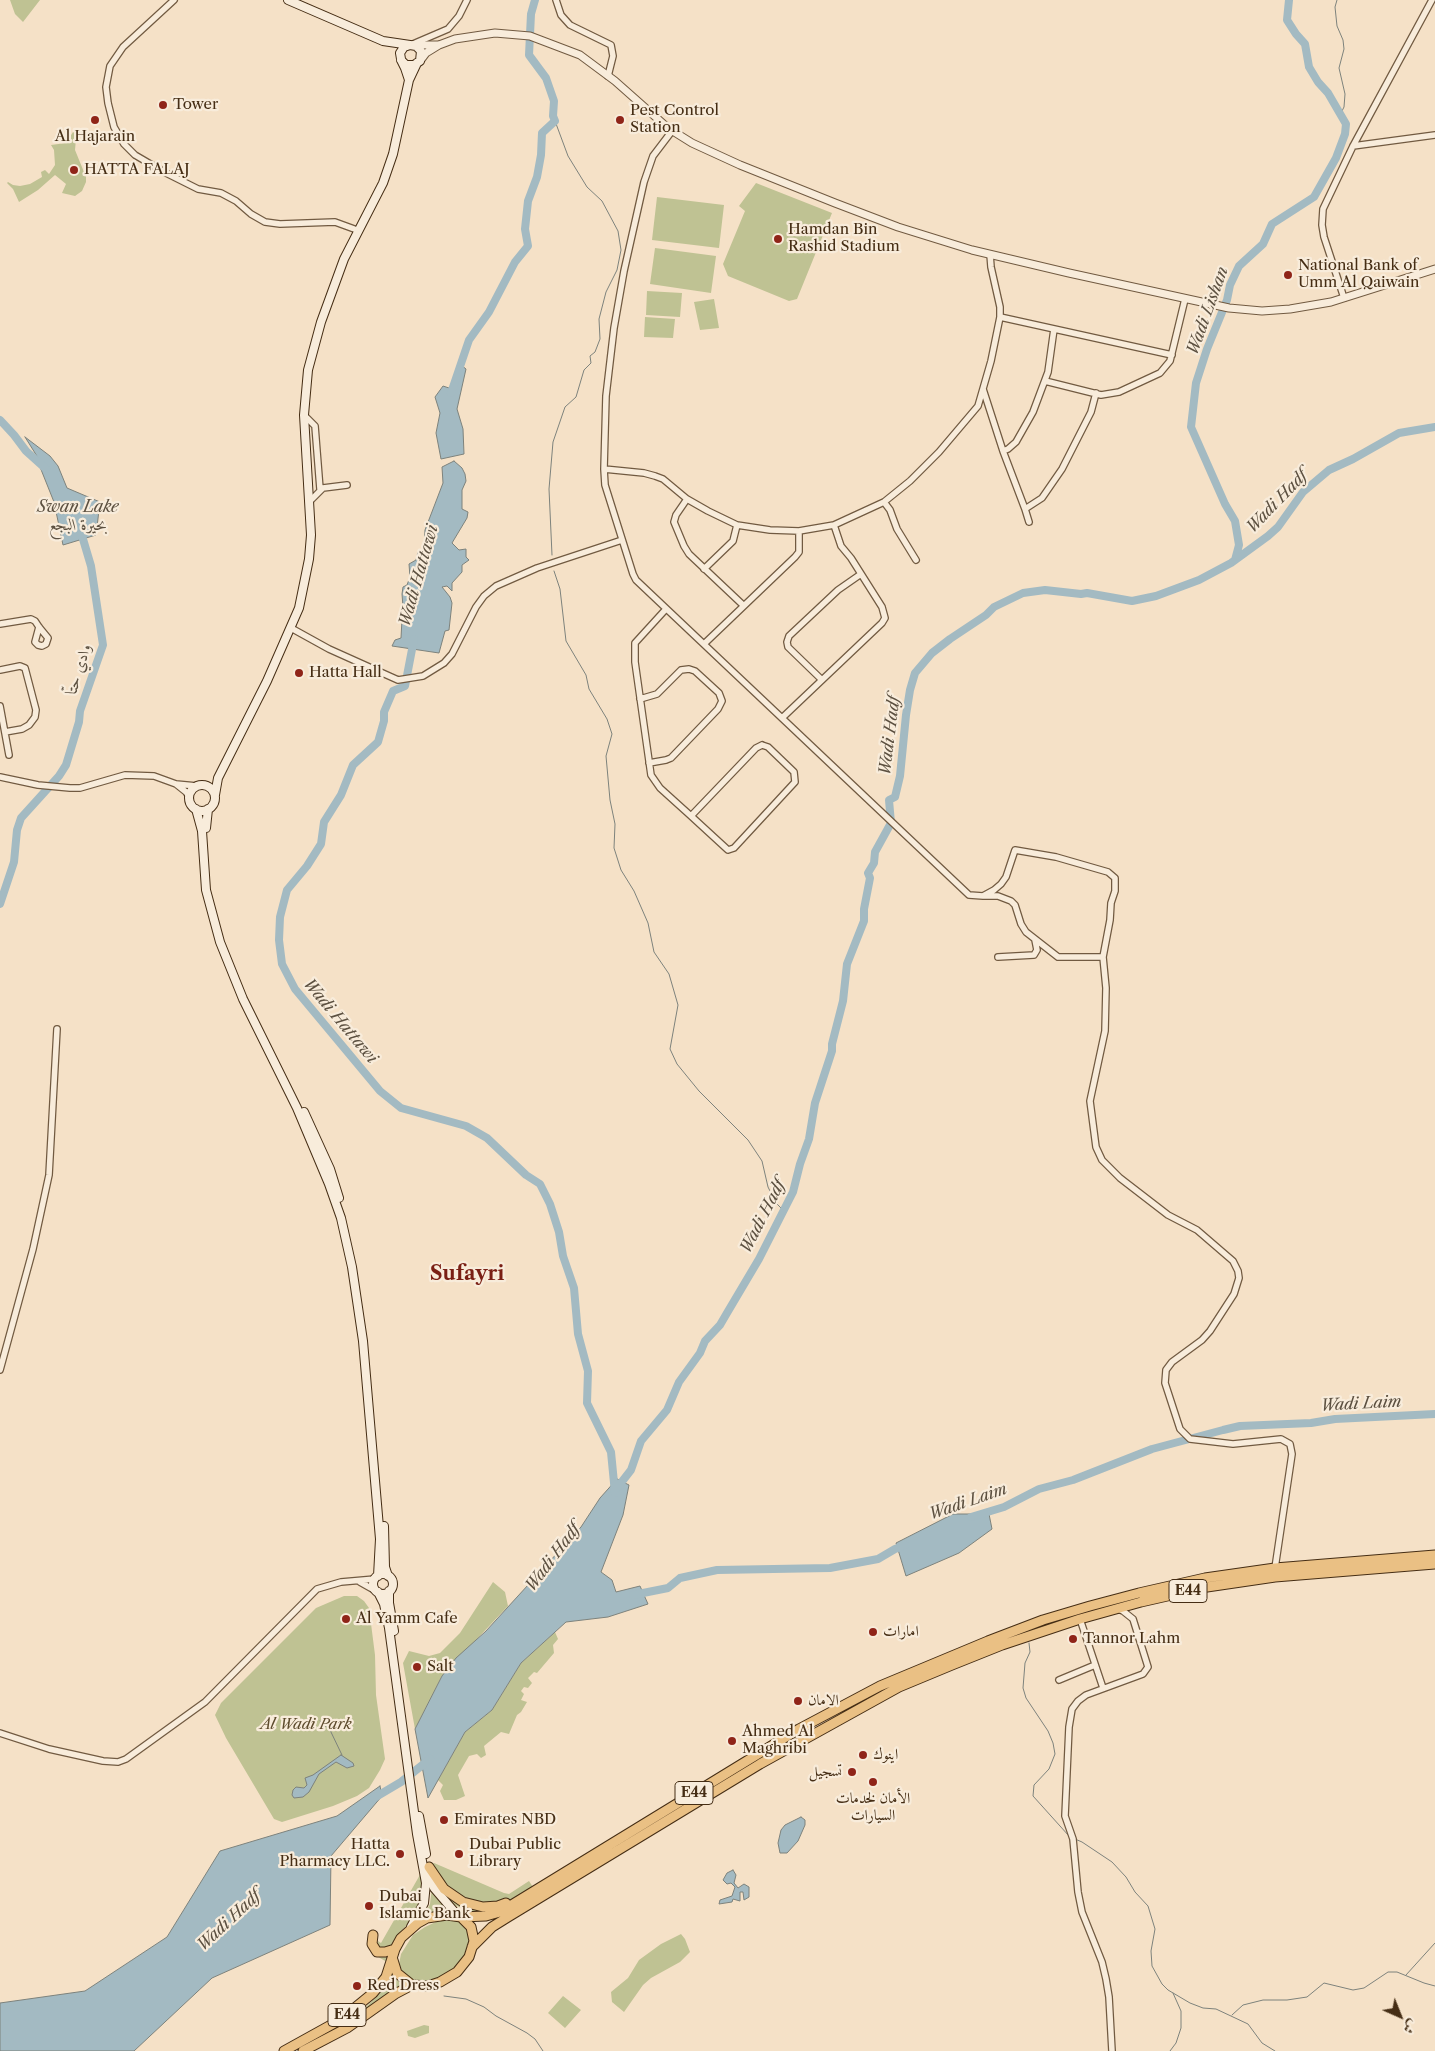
<!DOCTYPE html>
<html>
<head>
<meta charset="utf-8">
<style>
	body { margin:0 }
	#map { position:relative; width:1435px; height:2051px; overflow:hidden; background:#f5e1c7; font-family:"Libre Caslon Text",Amiri,serif }
	canvas { display:block }
	.north { position:absolute; left:1375px; top:1991px; width:50px; height:50px; -webkit-text-stroke:4px #f8ecdb; paint-order:stroke; rotate:136deg; font-size:14px; font-weight:700; line-height:20px; text-align:center; color:#452d14 }
	.north::after { content:''; display:block; margin:auto; width:18px; height:22px; background:#452d14; clip-path:polygon(50% 0,100% 100%,50% 72%,0 100%) }
</style>
</head>
<body>
<div id="map">
<canvas width="1435" height="2051"></canvas>
<div class="north">ش</div>
</div>
<script>
const context = document.querySelector('canvas').getContext('2d');
context.lineJoin = 'round';
function paint(path, color) { context.fillStyle = color; context.fill(path, 'evenodd'); }
const poly = rows => new Path2D(rows.map(r => 'M' + r).join(''));
function strokePath(path, color, width, dash) { context.strokeStyle = color; context.lineWidth = width; context.lineCap = dash ? 'butt' : 'round'; context.setLineDash(dash || []); context.stroke(path); }
function write(font, color, halo, rows, align = 'center') {
  context.font = font + ' "Libre Caslon Text",Amiri,serif'; context.lineWidth = 4.5; context.setLineDash([]); context.textBaseline = 'middle'; context.strokeStyle = halo; context.fillStyle = color; for (const [text, x, y, turn = 0] of rows) {
    context.save(); context.translate(x, y); context.rotate((+turn || 0) * Math.PI / 180); context.textAlign = isNaN(turn) ? turn : align; if (halo) context.strokeText(text, 0, 0); context.fillText(text, 0, 0); context.restore();
  }
}
const green = poly([
	[10,0,40,0,23,22,15,14],
	[73,132,79,136,76,139,75,150,86,177,86,182,82,191,75,196,62,193,66,184,55,175,38,190,19,202,13,189,7,183,8,182,13,185,20,186,30,184,42,177,41,172,45,170,49,174,55,165,54,150,51,145,66,143],
	[756,183,832,213,797,299,789,301,728,276,723,264,745,211,739,206],
	[657,197,724,205,719,248,652,240],
	[655,248,716,256,711,293,650,284],
	[647,291,682,293,680,317,646,315],
	[714,299,719,328,700,330,694,302],
	[645,317,675,319,673,338,644,337],
	[493,1582,505,1592,508,1606,442,1676,415,1729,403,1663,409,1651,429,1656,440,1653,460,1633],
	[344,1596,357,1596,364,1601,369,1608,375,1655,376,1695,385,1759,380,1770,369,1788,357,1796,333,1806,282,1822,274,1819,226,1738,215,1715,221,1703,316,1608],
	[555,1632,558,1639,553,1645,554,1653,537,1673,534,1672,528,1678,532,1683,528,1688,524,1687,521,1691,524,1694,521,1700,527,1702,521,1712,517,1715,509,1734,501,1732,484,1746,486,1755,481,1758,477,1754,469,1756,458,1775,465,1796,456,1800,444,1800,440,1791,443,1785,438,1780,465,1732,492,1710,521,1663],
	[434,1863,504,1893,509,1894,529,1881,533,1887,501,1908,487,1913,473,1914,451,1903,442,1894,431,1864],
	[421,1873,423,1873,423,1900,409,1923,400,1932,393,1945,387,1962,373,1954,377,1944,378,1941,381,1943],
	[432,1887,444,1906,451,1911,422,1920,430,1904],
	[440,1920,457,1920,465,1924,471,1933,470,1950,457,1968,433,1982,412,1982,401,1972,399,1964,401,1954,413,1935,425,1927],
	[681,1934,685,1939,690,1952,680,1962,651,1978,643,1985,624,2012,612,2002,611,1992,628,1978,639,1960,661,1944],
	[393,1974,397,1980,405,1988,336,2030,333,2030,367,2006,383,1990],
	[563,1996,581,2010,565,2028,548,2013],
	[424,2025,429,2026,429,2033,415,2038,408,2036,407,2031]
]);
const water = poly([
	[461,365,466,369,457,409,463,429,464,454,441,459,436,433,440,413,435,397,443,386,449,388,456,384,456,375,461,365],
	[25,437,50,456,58,466,67,488,100,502,96,535,63,545,54,502,40,467,40,461,25,437],
	[454,461,462,468,465,474,466,481,462,490,462,509,468,512,467,518,452,543,459,550,466,549,466,557,469,560,462,565,462,572,452,583,452,591,447,586,442,587,450,597,452,603,449,630,445,631,439,653,392,646,395,640,401,638,402,619,407,614,403,607,402,594,403,587,407,585,410,577,409,564,416,560,418,552,424,550,425,530,443,483,442,467,454,461],
	[617,1479,629,1485,623,1515,601,1572,612,1580,616,1592,640,1586,648,1604,608,1617,566,1622,521,1663,492,1710,465,1732,428,1798,415,1729,442,1676,456,1658,486,1631,581,1527,600,1498,617,1479],
	[953,1514,989,1514,992,1529,959,1553,906,1576,896,1543,953,1514],
	[341,1755,353,1763,354,1766,347,1768,336,1762,319,1774,309,1792,303,1797,294,1798,292,1795,293,1790,296,1787,304,1788,307,1785,305,1778,313,1775,341,1755],
	[380,1786,382,1796,331,1856,330,1925,212,1978,134,2051,0,2051,0,2003,85,1991,167,1937,220,1851,337,1816,380,1786],
	[801,1817,805,1820,805,1825,798,1841,787,1853,780,1853,778,1843,781,1830,785,1825,801,1817],
	[733,1870,736,1875,734,1883,738,1888,744,1884,749,1887,749,1897,744,1900,743,1892,740,1892,740,1901,733,1899,732,1902,719,1904,720,1900,732,1896,735,1887,731,1883,727,1884,723,1880,727,1873,733,1870]
]);
const stream = poly([
	[1337,0,1335,7,1337,26,1343,40,1344,49,1339,68,1345,94,1344,107,1340,115],
	[552,555,549,489,553,442,565,407,576,397,584,370,591,363,590,356,595,352,600,339,599,319,606,292,617,270,621,250,618,231,602,201,587,187,568,156,555,121],
	[554,571,560,589,566,641,586,675,589,689,607,719,612,734,606,756,610,800,615,824,614,848,621,870,634,891,648,923,654,952,669,974,678,1005,670,1049,677,1064,699,1091,748,1140,762,1161,768,1187,776,1203,784,1211],
	[1029,1643,1030,1652,1025,1663,1023,1688,1026,1698,1048,1731,1053,1743,1055,1754,1049,1769,1034,1785,1033,1796,1069,1836],
	[320,1721,330,1730,342,1755],
	[1075,1839,1082,1842,1112,1862,1126,1877,1135,1892,1148,1906,1155,1929,1151,1951,1152,1966,1162,1984,1168,1990,1190,2003,1203,2008,1216,2009,1248,2024,1262,2043,1275,2051],
	[1406,1975,1435,1943],
	[444,1996,466,1999,484,2007,496,2016,527,2033,535,2039,543,2051],
	[1232,2015,1243,2005,1263,2000,1287,2000,1307,1997,1324,1983,1353,1990,1364,1988,1388,1972,1397,1972,1424,1983,1435,1986],
	[1170,2051,1176,2043,1181,2028,1181,2011,1173,1993]
]);
const river = poly([
	[451,393,469,340,489,312,515,262,528,246,525,229,528,201,537,177,541,155,542,133,555,121,553,116,554,101,546,78,529,55,531,14,535,0],
	[0,420,14,435,26,451,46,469],
	[1235,560,1239,545,1235,521,1225,504,1191,427,1196,383,1207,349,1227,300,1230,285,1239,266,1263,244,1272,224,1314,197,1336,158,1345,134,1346,124,1328,93,1318,82,1309,67,1305,44,1296,34,1287,20,1289,0],
	[414,639,405,686,393,691,384,712,384,721,378,742,353,765,341,795,324,822,321,844,307,866,287,890,280,917,279,940,282,964,295,989,380,1091,401,1108,466,1126,487,1138,526,1175,540,1184,550,1204,559,1232,563,1256,574,1288,578,1334,588,1371,587,1403,611,1452,615,1493],
	[0,904,14,862,17,830,21,818,59,776,66,765,79,722,80,711,103,645,91,566,80,529],
	[617,1488,631,1470,641,1441,667,1410,679,1382,700,1353,705,1341,720,1325,727,1313,759,1259,793,1192,800,1164,809,1139,815,1103,832,1051,832,1044,843,1001,847,964,864,921,864,909,870,878,868,873,874,863,875,852,891,823,889,800,895,797,900,776,906,715,910,690,915,673,932,653,950,639,986,615,994,607,1023,593,1045,590,1081,594,1087,593,1132,601,1156,596,1199,580,1231,563,1268,536,1278,527,1303,492,1329,470,1353,459,1399,433,1435,427],
	[971,1517,1004,1507,1039,1489,1073,1480,1152,1449,1223,1430,1240,1426,1311,1423,1335,1419,1435,1414],
	[633,1595,668,1588,680,1578,717,1570,830,1568,878,1559,895,1549,905,1545],
	[374,1798,401,1782,430,1759]
]);
const minor = poly([
	[174,0,123,47,110,66,106,87,108,103,114,127,124,144,135,155,164,172,198,189,221,193,236,201,251,214,265,222,280,224,335,222,357,230],
	[556,0,561,15,570,25,611,45,613,56,608,76],
	[413,44,448,29,459,16,467,0],
	[672,131,653,156,644,182,624,271,614,328,606,396,604,469,605,485,633,574,636,580,969,895,983,896,994,890,1001,884,1006,877,1015,850,1056,857,1108,872,1115,878,1115,891,1111,903,1110,920,1103,957,1106,988,1105,1031,1090,1101,1096,1147,1102,1160,1120,1178,1168,1215,1197,1230,1233,1261,1238,1271,1239,1278,1234,1294,1210,1331,1202,1340,1172,1362,1166,1370,1165,1383,1180,1429,1190,1439,1233,1444,1281,1439,1290,1444,1292,1454,1275,1568],
	[1353,146,1435,135],
	[1344,298,1324,237,1322,225,1323,209,1353,146,1432,0],
	[1000,317,1172,355],
	[1045,381,1101,395,1119,392,1160,373,1170,361,1185,299],
	[983,389,1003,451],
	[304,415,315,426,320,489],
	[604,469,644,473,655,476,663,479,687,499,708,511,737,525,770,530,799,531,834,525,884,502,910,481,939,452,978,406,991,361,1000,317,1000,307,991,267,990,254],
	[687,499,676,515,674,522,684,546,689,554,743,605],
	[310,501,323,488,347,485],
	[884,502,890,510,897,529,916,560],
	[1025,509,1003,451,1008,449,1016,442,1033,412,1048,372,1054,329],
	[1029,522,1025,509,1042,498,1062,469,1091,412,1096,393],
	[704,569,733,541,737,525],
	[666,609,635,643,635,662,651,775,660,788,691,816],
	[0,624,31,619,35,621,39,627],
	[39,627,48,638,46,644,42,646,38,645,35,642,39,627],
	[291,628,329,649,398,680,423,676,444,663,452,654,476,607,484,596,496,586,537,568,622,540],
	[704,644,795,557,799,552,799,531],
	[0,670,20,666,25,668,36,710,35,717,29,725,22,729,5,732],
	[821,679,788,647,787,642,789,636,838,590,861,574],
	[640,699,657,694,681,670,689,669,695,671,719,693,722,701,718,709,671,758,666,760,649,763],
	[0,706,9,755],
	[782,718,882,623,885,618,882,607,851,558,841,546,834,525],
	[762,745,768,747,794,772,795,782,734,848,728,850,691,816,756,748,762,745],
	[0,777,38,785,70,788,80,788,125,775,154,776,176,784,186,792,190,798],
	[176,784,197,786],
	[985,896,998,896,1011,901,1015,905,1021,924,1026,932,1058,957,1103,957],
	[998,957,1034,955,1037,950,1035,940],
	[0,1370,33,1249,49,1175,57,1029],
	[360,1582,376,1591],
	[1080,1619,1103,1688],
	[1059,1680,1095,1665],
	[0,1733,49,1749,103,1761,118,1762,126,1759,205,1702,317,1589,341,1582,375,1579],
	[1112,2051,1109,1997,1106,1979,1102,1962,1082,1912,1078,1892,1073,1839,1065,1816,1069,1727,1072,1709,1078,1701,1086,1695,1143,1674,1148,1667,1133,1619,1123,1611,1118,1609]
]);
const tertiary = poly([
	[413,45,438,45],
	[420,61,426,53,439,45,455,39,495,33,530,36,580,55,615,81,668,128,692,143,740,165,835,203,898,227,972,250,1069,273,1229,308,1262,311,1290,309,1331,302,1435,269]
]);
const secondary = poly([
	[288,0,383,41,410,45],
	[401,60,406,65,414,65,420,61,421,51,416,46,410,45,404,47,400,53,401,59,401,60,405,68,409,80],
	'189 798a13 13 0 1 1 26 0a13 13 0 1 1-26 0Z',
	[215,795,218,778,267,681,299,608,309,559,311,535,304,415,308,370,321,322,344,259,383,183,393,154,409,80,417,63],
	[196,809,202,831,206,890,220,942,243,999,297,1108,329,1184,341,1218,352,1267,363,1341,380,1539,378,1576],
	[206,828,208,809],
	[304,1112,330,1169,339,1198],
	[384,1526,385,1567,388,1576],
	'373 1584a10 10 0 1 1 20 0a10 10 0 1 1-20 0Z',
	[389,1591,389,1603,394,1631],
	[378,1592,384,1604,389,1628,417,1834,426,1883,424,1903,411,1927],
	[419,1816,426,1854],
	[429,1870,434,1888,458,1916]
]);
const trunk = poly([
	[429,1867,444,1889,463,1902,483,1907,498,1906,506,1903],
	[461,1917,486,1916,500,1912,799,1729,880,1686,988,1641,1043,1620,1090,1606,1139,1593,1205,1578,1275,1568,1435,1555],
	[373,1935,372,1944,377,1952,385,1952,395,1949],
	[472,1947,492,1927,508,1917,760,1764,899,1687,952,1665,1002,1645,1080,1619,1141,1602,1207,1587,1275,1577,1435,1564],
	[284,2051,340,2020,373,1993,386,1977,395,1949,401,1938,418,1923,427,1918,447,1915,461,1917,471,1927,474,1941,469,1957,457,1972,440,1982,428,1986,412,1985,397,1973,393,1960],
	[303,2051,347,2028,395,1994,412,1985]
]);
const markers = [
	[163,105,5,"#8f2418"],
	[95,120,5,"#8f2418"],
	[620,120,5,"#8f2418"],
	[74,170,5,"#8f2418"],
	[778,239,5,"#8f2418"],
	[1288,275,5,"#8f2418"],
	[299,673,5,"#8f2418"],
	[346,1619,5,"#8f2418"],
	[873,1632,5,"#8f2418"],
	[1073,1639,5,"#8f2418"],
	[417,1667,5,"#8f2418"],
	[798,1701,5,"#8f2418"],
	[732,1741,5,"#8f2418"],
	[863,1755,5,"#8f2418"],
	[852,1772,5,"#8f2418"],
	[873,1782,5,"#8f2418"],
	[444,1820,5,"#8f2418"],
	[400,1854,5,"#8f2418"],
	[459,1854,5,"#8f2418"],
	[369,1906,5,"#8f2418"],
	[357,1986,5,"#8f2418"]
];
const shields = [
	[1188,1591,38],
	[694,1793,38],
	[347,2015,38]
];
const shieldNames = [
	["E44",1188,1591],
	["E44",694,1793],
	["E44",347,2015]
];
const poiNames = [
	["Tower",173,105],
	["Pest Control",630,111],
	["Station",630,128],
	["Al Hajarain",95,137,"center"],
	["HATTA FALAJ",84,170],
	["Hamdan Bin",788,230],
	["Rashid Stadium",788,247],
	["National Bank of",1298,266],
	["Umm Al Qaiwain",1298,283],
	["Hatta Hall",309,673],
	["Al Yamm Cafe",356,1619],
	["امارات",883,1632],
	["Tannor Lahm",1083,1639],
	["Salt",427,1667],
	["الامان",808,1701],
	["Ahmed Al",742,1732],
	["Maghribi",742,1749],
	["اينوك",873,1755],
	["تسجيل",842,1772,"right"],
	["الأمان لخدمات",873,1799,"center"],
	["السيارات",873,1816,"center"],
	["Emirates NBD",454,1820],
	["Hatta",390,1845,"right"],
	["Pharmacy LLC.",390,1862,"right"],
	["Dubai Public",469,1845],
	["Library",469,1862],
	["Dubai",379,1897],
	["Islamic Bank",379,1914],
	["Red Dress",367,1986]
];
const parkNames = [
	["Al Wadi Park",306,1725]
];
const waterNames = [
	["Wadi Lishan",1208,311,-70],
	["Wadi Hadf",1277,502,-46],
	["Swan Lake",78,507],
	["بحيرة البجع",78,525],
	["Wadi Hattawi",419,576,-74],
	["وادي حتّا",79,669,-73],
	["Wadi Hadf",890,736,-83],
	["Wadi Hattawi",340,1021,50],
	["Wadi Hadf",763,1217,-63],
	["Wadi Laim",1361,1404,-3],
	["Wadi Laim",968,1502,-19],
	["Wadi Hadf",553,1558,-53],
	["Wadi Hadf",229,1921,-43]
];
const districtNames = [
	["Sufayri",467,1274]
];
paint(green, '#bfc293');
paint(water, '#a3bac2');
strokePath(water, '#7d827c', 1);
strokePath(stream, '#7d827c', 1);
strokePath(river, '#a3bac2', 8);
strokePath(minor, '#715a41', 8);
strokePath(tertiary, '#715a41', 9);
strokePath(secondary, '#452d14', 10);
strokePath(trunk, '#452d14', 11);
strokePath(minor, '#f8ecdb', 5.5);
strokePath(tertiary, '#f8ecdb', 7);
strokePath(secondary, '#f8ecdb', 8);
strokePath(trunk, '#eac084', 9);
for (const [x, y, r, color] of markers) { const dot = new Path2D(); dot.arc(x, y, r, 0, 2 * Math.PI); context.fillStyle = color; context.fill(dot); strokePath(dot, '#f8ecdb', 2); }
for (const [x, y, w] of shields) { const box = new Path2D(); box.roundRect(x - w / 2, y - 11.5, w, 23, 4); context.fillStyle = '#f8ecdb'; context.fill(box); strokePath(box, '#452d14', 1); }
write('bold 14px', '#452d14', null, shieldNames);
write('15px', '#452d14', '#f8ecdb', poiNames, 'left');
write('italic 15px', '#5d4b2d', '#f8ecdb', parkNames);
write('italic 16px', '#5c5040', '#f8ecdb', waterNames);
write('bold 20px', '#7a1f14', '#f8ecdb', districtNames);
</script>
</body>
</html>
